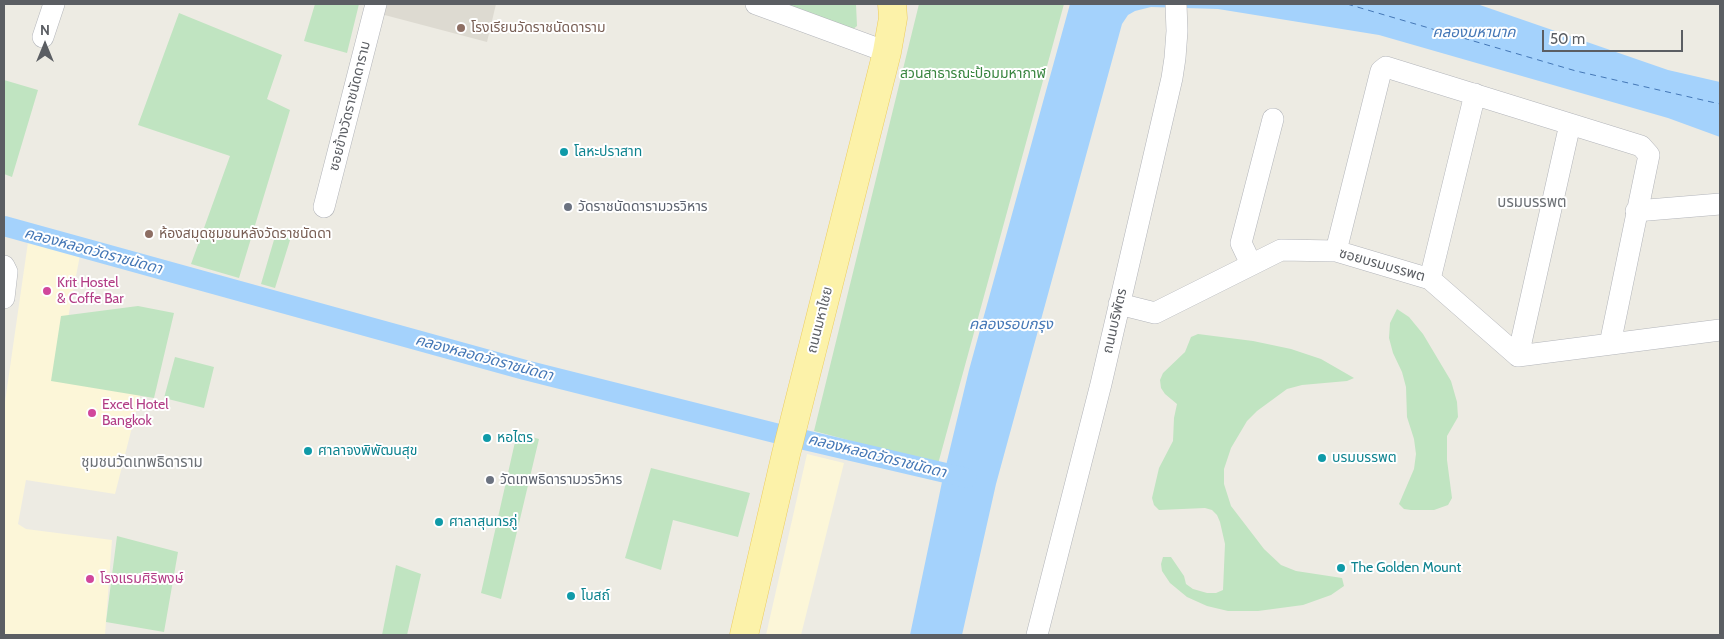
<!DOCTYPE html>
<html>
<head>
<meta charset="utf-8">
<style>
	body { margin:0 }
	#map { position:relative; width:1724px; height:639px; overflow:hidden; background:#edebe3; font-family:Cabin,sans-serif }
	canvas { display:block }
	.frame { position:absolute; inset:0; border:5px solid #5b5e63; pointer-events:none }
	.north { position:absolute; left:20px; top:20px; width:50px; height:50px; -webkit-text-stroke:4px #fff; paint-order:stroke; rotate:0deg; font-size:14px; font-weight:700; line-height:20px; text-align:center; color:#5b5e63 }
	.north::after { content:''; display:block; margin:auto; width:18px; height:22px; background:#5b5e63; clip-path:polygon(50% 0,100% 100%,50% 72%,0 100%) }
	.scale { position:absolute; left:1542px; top:30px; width:141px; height:22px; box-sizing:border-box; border:2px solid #5b5e63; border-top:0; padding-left:6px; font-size:15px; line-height:18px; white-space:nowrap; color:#5b5e63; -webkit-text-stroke:4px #fff; paint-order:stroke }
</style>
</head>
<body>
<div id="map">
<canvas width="1724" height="639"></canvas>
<div class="frame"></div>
<div class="north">N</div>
<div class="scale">50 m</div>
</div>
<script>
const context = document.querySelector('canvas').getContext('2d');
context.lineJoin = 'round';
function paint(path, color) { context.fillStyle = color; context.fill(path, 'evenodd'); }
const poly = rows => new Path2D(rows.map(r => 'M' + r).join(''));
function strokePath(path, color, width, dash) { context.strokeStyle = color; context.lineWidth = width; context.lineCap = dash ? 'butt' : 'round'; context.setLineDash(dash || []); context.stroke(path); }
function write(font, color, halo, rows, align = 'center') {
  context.font = font + ' Cabin,"Noto Sans Thai",sans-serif'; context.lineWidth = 4; context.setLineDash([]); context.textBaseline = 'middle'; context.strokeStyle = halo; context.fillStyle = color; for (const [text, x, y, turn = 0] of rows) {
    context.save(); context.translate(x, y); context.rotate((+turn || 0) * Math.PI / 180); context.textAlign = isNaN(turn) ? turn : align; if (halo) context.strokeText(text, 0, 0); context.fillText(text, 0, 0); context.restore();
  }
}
const commercial = poly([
	[28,242,80,255,58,371,142,388,115,494,26,480,18,524,26,529,112,540,105,635,4,635,4,409],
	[807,454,844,463,801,635,766,635]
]);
const education = poly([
	[380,4,496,4,487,42,377,13]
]);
const green = poly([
	[315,4,359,4,347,53,304,41],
	[782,4,856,4,857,26,852,30],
	[919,4,1064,4,938,464,814,431],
	[179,13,282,55,267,99,290,110,239,278,191,264,230,156,138,125],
	[4,80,38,90,12,177,4,174],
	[276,233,291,237,275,288,261,284],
	[138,306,174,313,154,398,51,381,61,316],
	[1397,309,1409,317,1423,334,1451,381,1457,402,1458,417,1447,436,1447,460,1452,498,1448,505,1434,510,1411,510,1404,509,1399,504,1414,469,1416,454,1414,439,1407,417,1406,387,1402,372,1393,353,1389,338,1390,323],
	[1198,334,1253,341,1291,349,1321,359,1354,378,1347,381,1302,385,1287,389,1257,411,1247,421,1231,448,1224,469,1224,484,1231,506,1264,549,1281,565,1296,571,1342,578,1344,586,1331,595,1303,605,1258,611,1228,611,1207,606,1187,597,1170,583,1162,571,1161,564,1163,557,1171,557,1184,576,1186,584,1193,589,1207,593,1216,593,1223,590,1225,544,1220,522,1217,515,1212,510,1205,508,1159,510,1154,505,1152,498,1159,468,1173,441,1174,418,1177,404,1165,394,1161,388,1160,380,1163,373,1185,352,1191,337],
	[175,357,214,367,204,408,164,398],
	[517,433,539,439,501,599,481,593],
	[651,468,750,493,738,537,673,520,661,570,625,558],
	[117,536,178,552,164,632,106,622],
	[396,565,421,574,407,635,382,635]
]);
const water = poly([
	[1070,4,1477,4,1668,70,1720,82,1720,137,1668,118,1379,35,1218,9,1151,7,1135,11,1128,15,1122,24,996,484,962,635,910,635,942,482,969,370]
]);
const canal = poly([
	[4,226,525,370,779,434,967,478]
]);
const ferry = poly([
	[1347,4,1576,71,1720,104]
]);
const street = poly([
	[756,4,887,52],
	[43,37,54,4],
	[324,207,376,4],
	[1636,211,1720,204],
	[1336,251,1381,71,1386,67,1641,146,1649,155,1610,344],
	[1251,264,1241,243,1273,119],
	[4,266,7,272,4,298],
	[1430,279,1475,94],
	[1119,304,1155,313,1281,250,1336,251,1430,279,1518,356,1720,330],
	[1518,356,1570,124],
	[1037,635,1101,384,1172,78,1175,58,1177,31,1176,4]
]);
const primary = poly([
	[744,635,786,454,887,52,893,18,892,4]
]);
const markers = [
	[461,28,5,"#8d6e63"],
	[564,152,5,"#0f9aa8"],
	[568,207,5,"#6b7280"],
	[149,234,5,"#8d6e63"],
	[47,291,5,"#d1479c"],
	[92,413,5,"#d1479c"],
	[487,438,5,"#0f9aa8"],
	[308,451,5,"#0f9aa8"],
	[1322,458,5,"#0f9aa8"],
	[490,480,5,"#6b7280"],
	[439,522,5,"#0f9aa8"],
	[1341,568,5,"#0f9aa8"],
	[90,579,5,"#d1479c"],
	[571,596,5,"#0f9aa8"]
];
const educationNames = [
	["โรงเรียนวัดราชนัดดาราม",471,28],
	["ห้องสมุดชุมชนหลังวัดราชนัดดา",159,234]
];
const parkNames = [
	["สวนสาธารณะป้อมมหากาฬ",973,74]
];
const streetNames = [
	["ซอยข้างวัดราชนัดดาราม",350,106,-76],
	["ซอยบรมบรรพต",1382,265,16],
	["ถนนมหาไชย",820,320,-76],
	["ถนนบริพัตร",1115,321,-77]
];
const cultureNames = [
	["โลหะปราสาท",574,152],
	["หอไตร",497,438],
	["ศาลาจงพิพัฒนสุข",318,451],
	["บรมบรรพต",1332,458],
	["ศาลาสุนทรภู่",449,522],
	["The Golden Mount",1351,568],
	["โบสถ์",581,596]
];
const worshipNames = [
	["วัดราชนัดดารามวรวิหาร",578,207],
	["วัดเทพธิดารามวรวิหาร",500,480]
];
const hotelNames = [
	["Krit Hostel",57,283],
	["& Coffe Bar",57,299],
	["Excel Hotel",102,405],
	["Bangkok",102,421],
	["โรงแรมศิริพงษ์",100,579]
];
const waterNames = [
	["คลองมหานาค",1474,33],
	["คลองหลอดวัดราชนัดดา",93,251,15],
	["คลองรอบกรุง",1011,325],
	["คลองหลอดวัดราชนัดดา",484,358,15],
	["คลองหลอดวัดราชนัดดา",877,456,14]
];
const neighbourhoodNames = [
	["บรมบรรพต",1532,203],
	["ชุมชนวัดเทพธิดาราม",142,463]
];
paint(commercial, '#fcf6d8');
paint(education, '#dddad1');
paint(green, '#c0e4c1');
paint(water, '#a4d2fc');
strokePath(canal, '#a4d2fc', 20);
strokePath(ferry, '#4477b6', 1, [6, 5]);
strokePath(street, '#b3b5ba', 22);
strokePath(primary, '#eccb5d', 29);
strokePath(street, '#fff', 21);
strokePath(primary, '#fcf2a9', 28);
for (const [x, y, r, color] of markers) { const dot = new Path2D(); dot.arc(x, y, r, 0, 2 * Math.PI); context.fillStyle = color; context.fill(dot); strokePath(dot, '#fff', 2); }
write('14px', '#785e54', '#fff', educationNames, 'left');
write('14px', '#38853f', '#fff', parkNames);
write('14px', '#5b5e63', '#fff', streetNames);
write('14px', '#0d838f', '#fff', cultureNames, 'left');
write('14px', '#5b616d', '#fff', worshipNames, 'left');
write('14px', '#b23c85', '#fff', hotelNames, 'left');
write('italic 15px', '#4477b6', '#fff', waterNames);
write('15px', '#6c7075', '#fff', neighbourhoodNames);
</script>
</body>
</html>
